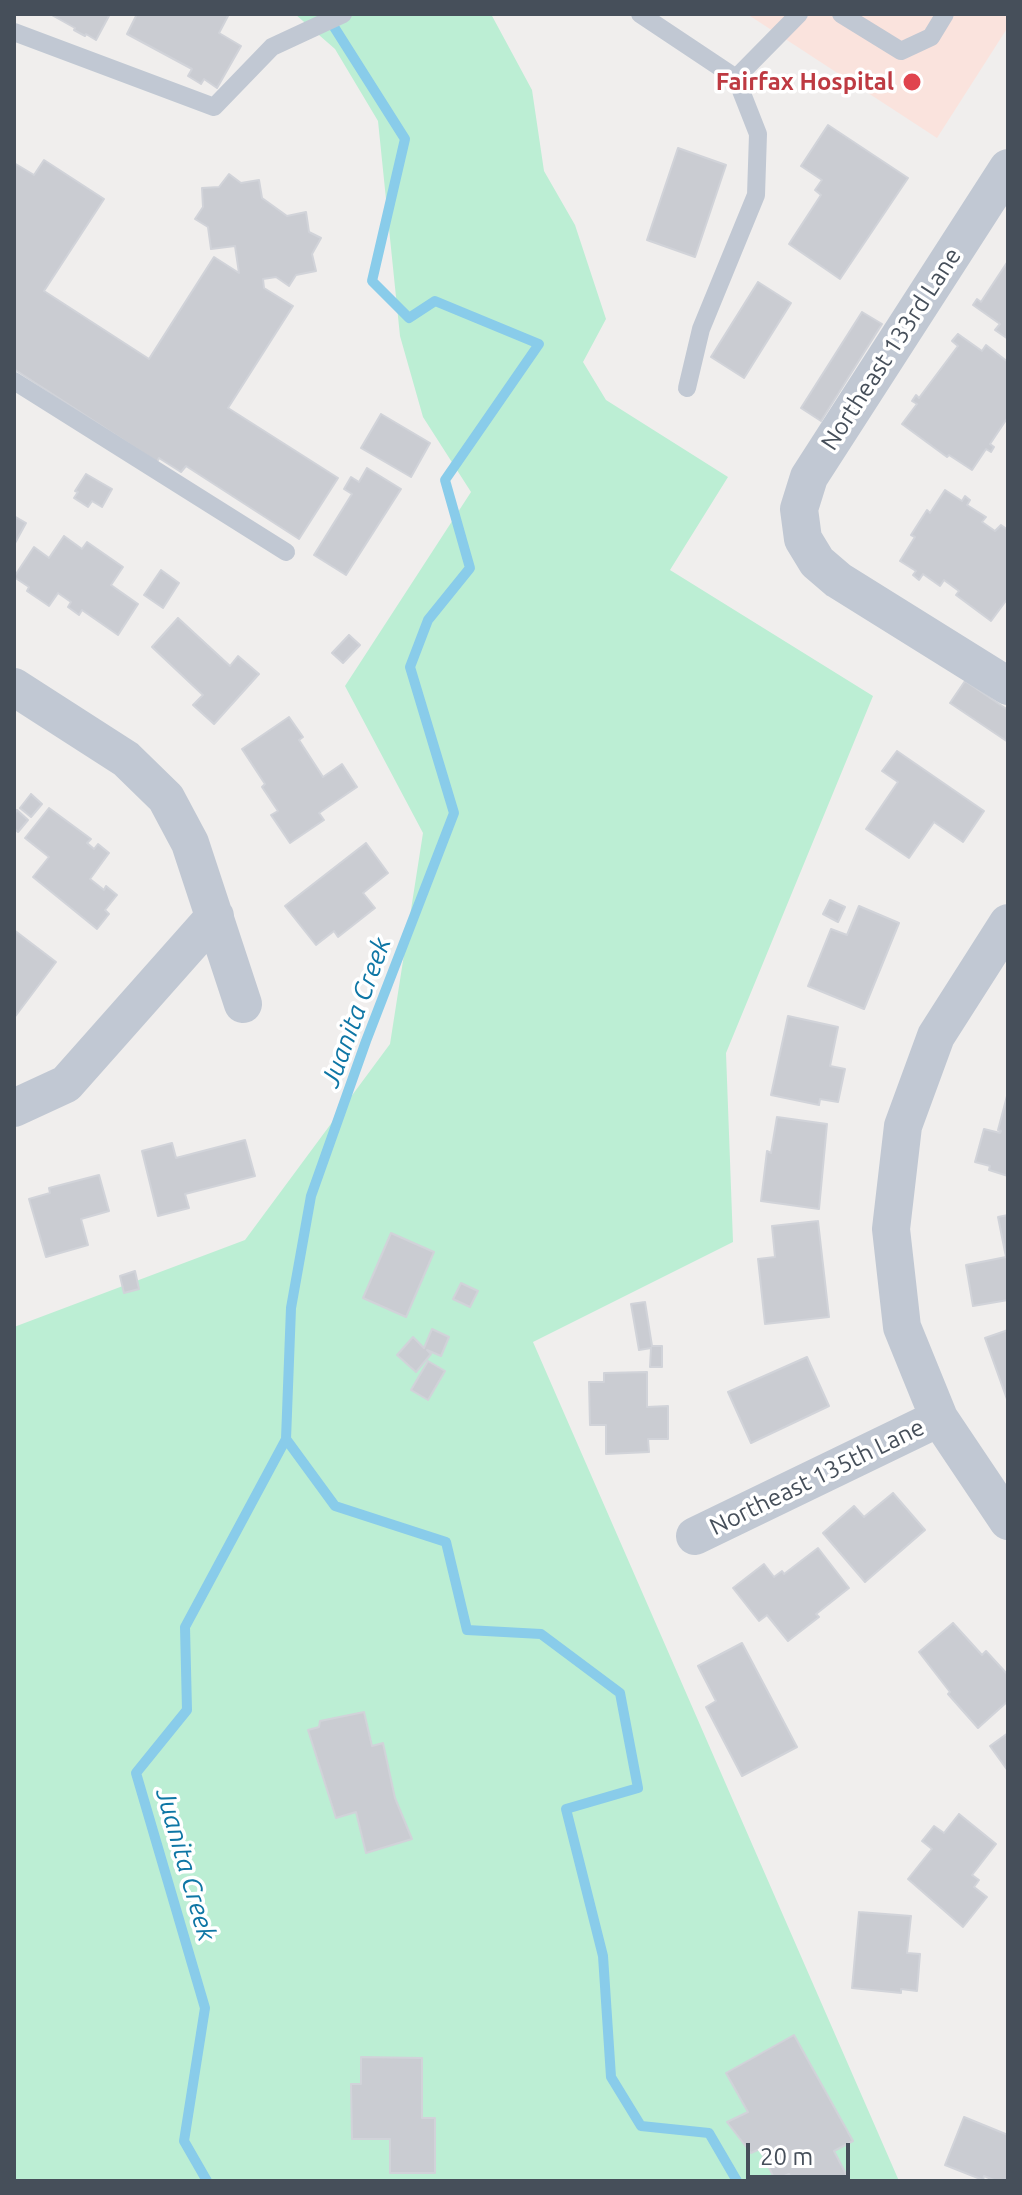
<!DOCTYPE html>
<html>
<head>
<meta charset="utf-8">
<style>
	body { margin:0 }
	#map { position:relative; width:1022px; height:2195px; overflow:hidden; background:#f0eeed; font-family:Ubuntu,sans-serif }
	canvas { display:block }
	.frame { position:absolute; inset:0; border:16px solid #464f5a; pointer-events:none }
	.scale { position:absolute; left:746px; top:2143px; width:104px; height:36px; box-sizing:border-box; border:4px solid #464f5a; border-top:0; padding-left:10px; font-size:24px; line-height:28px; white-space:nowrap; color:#464f5a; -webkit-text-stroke:6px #fff; paint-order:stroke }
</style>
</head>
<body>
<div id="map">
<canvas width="1022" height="2195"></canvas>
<div class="frame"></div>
<div class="scale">20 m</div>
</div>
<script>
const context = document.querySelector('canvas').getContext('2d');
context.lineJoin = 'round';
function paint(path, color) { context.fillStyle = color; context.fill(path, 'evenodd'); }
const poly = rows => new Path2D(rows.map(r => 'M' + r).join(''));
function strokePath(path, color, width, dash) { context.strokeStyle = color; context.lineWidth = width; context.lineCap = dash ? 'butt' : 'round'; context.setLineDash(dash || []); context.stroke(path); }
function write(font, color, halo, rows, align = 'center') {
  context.font = font + ' Ubuntu,sans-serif'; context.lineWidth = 7; context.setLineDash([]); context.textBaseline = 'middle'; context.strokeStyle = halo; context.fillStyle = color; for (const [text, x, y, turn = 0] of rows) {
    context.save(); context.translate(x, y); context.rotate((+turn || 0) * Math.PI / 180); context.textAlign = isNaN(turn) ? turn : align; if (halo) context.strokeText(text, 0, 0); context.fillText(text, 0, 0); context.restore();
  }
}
const medical = poly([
	[747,14,1008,14,1008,27,937,138]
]);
const green = poly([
	[295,14,491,14,532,90,544,171,575,225,606,319,583,362,606,400,728,477,670,570,873,696,726,1053,733,1242,533,1342,899,2181,14,2181,14,1327,245,1240,390,1044,423,833,345,686,471,492,423,417,400,336,378,121,335,49]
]);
const stream = poly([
	[286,1439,335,1506,446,1542,467,1630,541,1634,620,1693,638,1788,566,1809,603,1956,611,2077,641,2126,709,2133,737,2181],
	[207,2181,184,2141,205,2008,136,1773,187,1710,185,1627,286,1439,291,1308,311,1196,366,1041,454,813,410,667,428,620,470,568,445,480,539,344,435,301,409,318,372,281,405,139,329,19]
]);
const building = poly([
	[50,14,110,14,96,40,86,34,85,36,74,30,75,28,50,14],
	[137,14,229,14,219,33,241,46,217,88,204,79,201,84,188,76,192,69,127,34,137,14],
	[828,125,908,178,840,279,789,244,821,195,815,190,822,180,801,166,828,125],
	[678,148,726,165,695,257,647,240,678,148],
	[44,160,104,199,44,291,149,359,214,257,239,273,235,246,211,249,208,227,195,219,203,207,202,188,219,187,229,174,241,183,259,180,262,198,287,216,306,212,309,232,321,238,312,254,316,271,296,275,289,286,276,277,263,279,264,288,293,306,228,408,338,478,299,539,186,466,181,472,159,458,157,462,14,369,14,163,34,175,44,160],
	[1008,261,1008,339,995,330,1000,324,973,305,977,299,981,302,1008,261],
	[758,282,791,303,744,378,711,357,758,282],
	[862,312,882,324,821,421,801,408,862,312],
	[958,334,982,351,986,345,1008,362,1008,417,990,444,994,447,991,452,986,449,972,470,949,455,947,457,902,424,917,404,912,401,916,395,919,398,958,346,952,341,958,334],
	[381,414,430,443,411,477,361,448,381,414],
	[367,468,401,489,346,575,314,555,352,494,344,489,351,477,359,482,367,468],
	[86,474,112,489,102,507,92,501,88,507,74,498,78,492,75,491,86,474],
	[945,490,962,501,965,496,970,500,967,505,986,517,982,522,995,531,1001,525,1008,530,1008,598,991,621,956,595,959,591,944,580,940,586,923,574,919,580,913,575,916,571,900,561,915,537,911,535,927,510,930,513,945,490],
	[14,516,26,523,14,545,14,516],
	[64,536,82,549,87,542,123,567,111,585,138,604,118,635,82,610,79,615,68,607,71,602,58,593,49,606,27,591,29,587,14,577,34,547,49,558,64,536],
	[161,570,179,583,163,608,144,595,161,570],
	[178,618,230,666,238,656,259,674,214,724,193,705,203,695,152,647,178,618],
	[349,635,360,645,343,663,332,653,349,635],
	[965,681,1008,710,1008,742,950,703,965,681],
	[289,717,303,737,299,740,323,777,342,764,357,787,319,813,324,820,290,843,271,815,278,811,262,787,265,784,242,749,289,717],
	[897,751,984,811,963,842,934,822,909,858,866,829,898,782,882,771,897,751],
	[31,794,42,804,31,817,20,808,31,794],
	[49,808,91,839,87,843,94,849,98,844,109,853,90,879,104,890,106,886,117,895,105,910,109,914,97,929,33,877,49,857,25,838,49,808],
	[17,810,28,820,18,832,14,828,14,815,17,810],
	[366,843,388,873,363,893,375,908,338,937,334,931,316,945,285,906,366,843],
	[830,900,845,907,838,922,823,914,830,900],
	[859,906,899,923,864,1009,808,986,831,929,847,935,859,906],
	[14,930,56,962,14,1018,14,930],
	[788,1016,838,1027,830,1066,845,1069,838,1102,820,1099,819,1105,771,1095,788,1016],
	[1007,1096,1008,1096,1008,1176,989,1170,990,1166,975,1162,984,1129,1000,1133,1001,1131,998,1130,1007,1096],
	[777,1117,827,1124,819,1209,761,1201,767,1151,771,1153,777,1117],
	[245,1140,255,1176,185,1194,189,1208,158,1216,142,1151,172,1143,176,1158,245,1140],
	[99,1175,109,1211,81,1219,88,1245,46,1257,29,1199,50,1193,49,1188,99,1175],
	[1008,1215,1008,1300,973,1306,966,1265,1006,1257,998,1217,1008,1215],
	[818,1221,829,1317,765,1324,758,1259,775,1257,772,1226,818,1221],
	[391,1233,434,1252,406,1317,363,1298,391,1233],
	[135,1271,139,1289,124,1293,120,1276,135,1271],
	[461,1283,478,1291,470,1307,453,1299,461,1283],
	[645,1302,652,1346,662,1346,662,1367,650,1367,651,1348,639,1350,631,1304,645,1302],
	[432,1329,449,1337,441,1356,427,1350,431,1354,416,1372,397,1355,413,1337,424,1348,432,1329],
	[1008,1330,1008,1402,985,1338,1008,1330],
	[807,1357,829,1406,751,1443,728,1392,807,1357],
	[428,1361,445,1371,428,1400,411,1390,428,1361],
	[647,1372,647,1407,668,1406,668,1439,648,1439,649,1452,606,1454,606,1425,590,1425,589,1382,604,1382,604,1373,647,1372],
	[893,1493,925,1530,865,1582,823,1533,854,1506,864,1517,893,1493],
	[818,1548,849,1588,816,1614,819,1617,788,1641,767,1615,759,1621,733,1588,764,1564,774,1577,782,1571,784,1574,818,1548],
	[953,1623,982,1655,986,1651,1008,1675,1008,1701,978,1728,948,1694,950,1692,919,1652,953,1623],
	[742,1643,797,1747,742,1776,706,1707,716,1701,698,1666,742,1643],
	[364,1712,372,1746,383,1743,395,1798,412,1839,366,1853,356,1812,336,1818,308,1730,319,1727,320,1721,364,1712],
	[1008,1733,1008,1771,990,1746,1008,1733],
	[959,1814,996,1844,972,1875,979,1880,974,1887,987,1897,963,1927,908,1879,932,1849,922,1841,934,1826,944,1833,959,1814],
	[859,1912,911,1916,907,1953,920,1954,917,1991,901,1989,901,1993,852,1988,859,1912],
	[794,2035,853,2141,834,2151,847,2176,845,2181,792,2181,789,2174,775,2180,760,2149,751,2153,727,2122,748,2112,726,2073,794,2035],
	[361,2057,422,2058,422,2118,435,2118,435,2173,390,2173,390,2139,352,2139,351,2084,361,2084,361,2057],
	[964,2117,1008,2135,1008,2181,996,2181,984,2176,983,2180,945,2165,964,2117]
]);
const service = poly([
	[640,14,736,78,758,134,756,195,701,329,687,388],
	[841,14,901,51,931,37,945,14],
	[14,32,214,107,272,47,343,14],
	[736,78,799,14],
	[14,381,286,552]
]);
const minor = poly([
	[1008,168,809,477,799,509,803,539,817,562,838,580,1008,686],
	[14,687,126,759,166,798,190,843,243,1004],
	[1008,923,936,1036,903,1126,891,1229,902,1327,939,1418,1008,1521],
	[14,1108,66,1084,215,916],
	[695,1536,939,1418]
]);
const markers = [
	[912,82,10,"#e0444e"]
];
const healthNames = [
	["Fairfax Hospital",894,82]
];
const streetNames = [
	["Northeast 133rd Lane",891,349,-57],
	["Northeast 135th Lane",817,1477,-26]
];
const waterNames = [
	["Juanita Creek",356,1012,-70],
	["Juanita Creek",186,1865,74]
];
paint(medical, '#fae3dd');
paint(green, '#bceed4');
strokePath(stream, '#89ccea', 10);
paint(building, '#caccd2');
strokePath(building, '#d1d3d9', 2);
strokePath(service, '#c1c8d3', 18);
strokePath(minor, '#c1c8d3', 38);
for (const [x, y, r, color] of markers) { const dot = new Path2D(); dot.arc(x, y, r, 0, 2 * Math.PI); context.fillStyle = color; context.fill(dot); strokePath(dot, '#fff', 3); }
write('bold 24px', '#be3a42', '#fff', healthNames, 'right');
write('24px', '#464f5a', '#fff', streetNames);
write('italic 26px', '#0e76a5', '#fff', waterNames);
</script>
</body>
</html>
